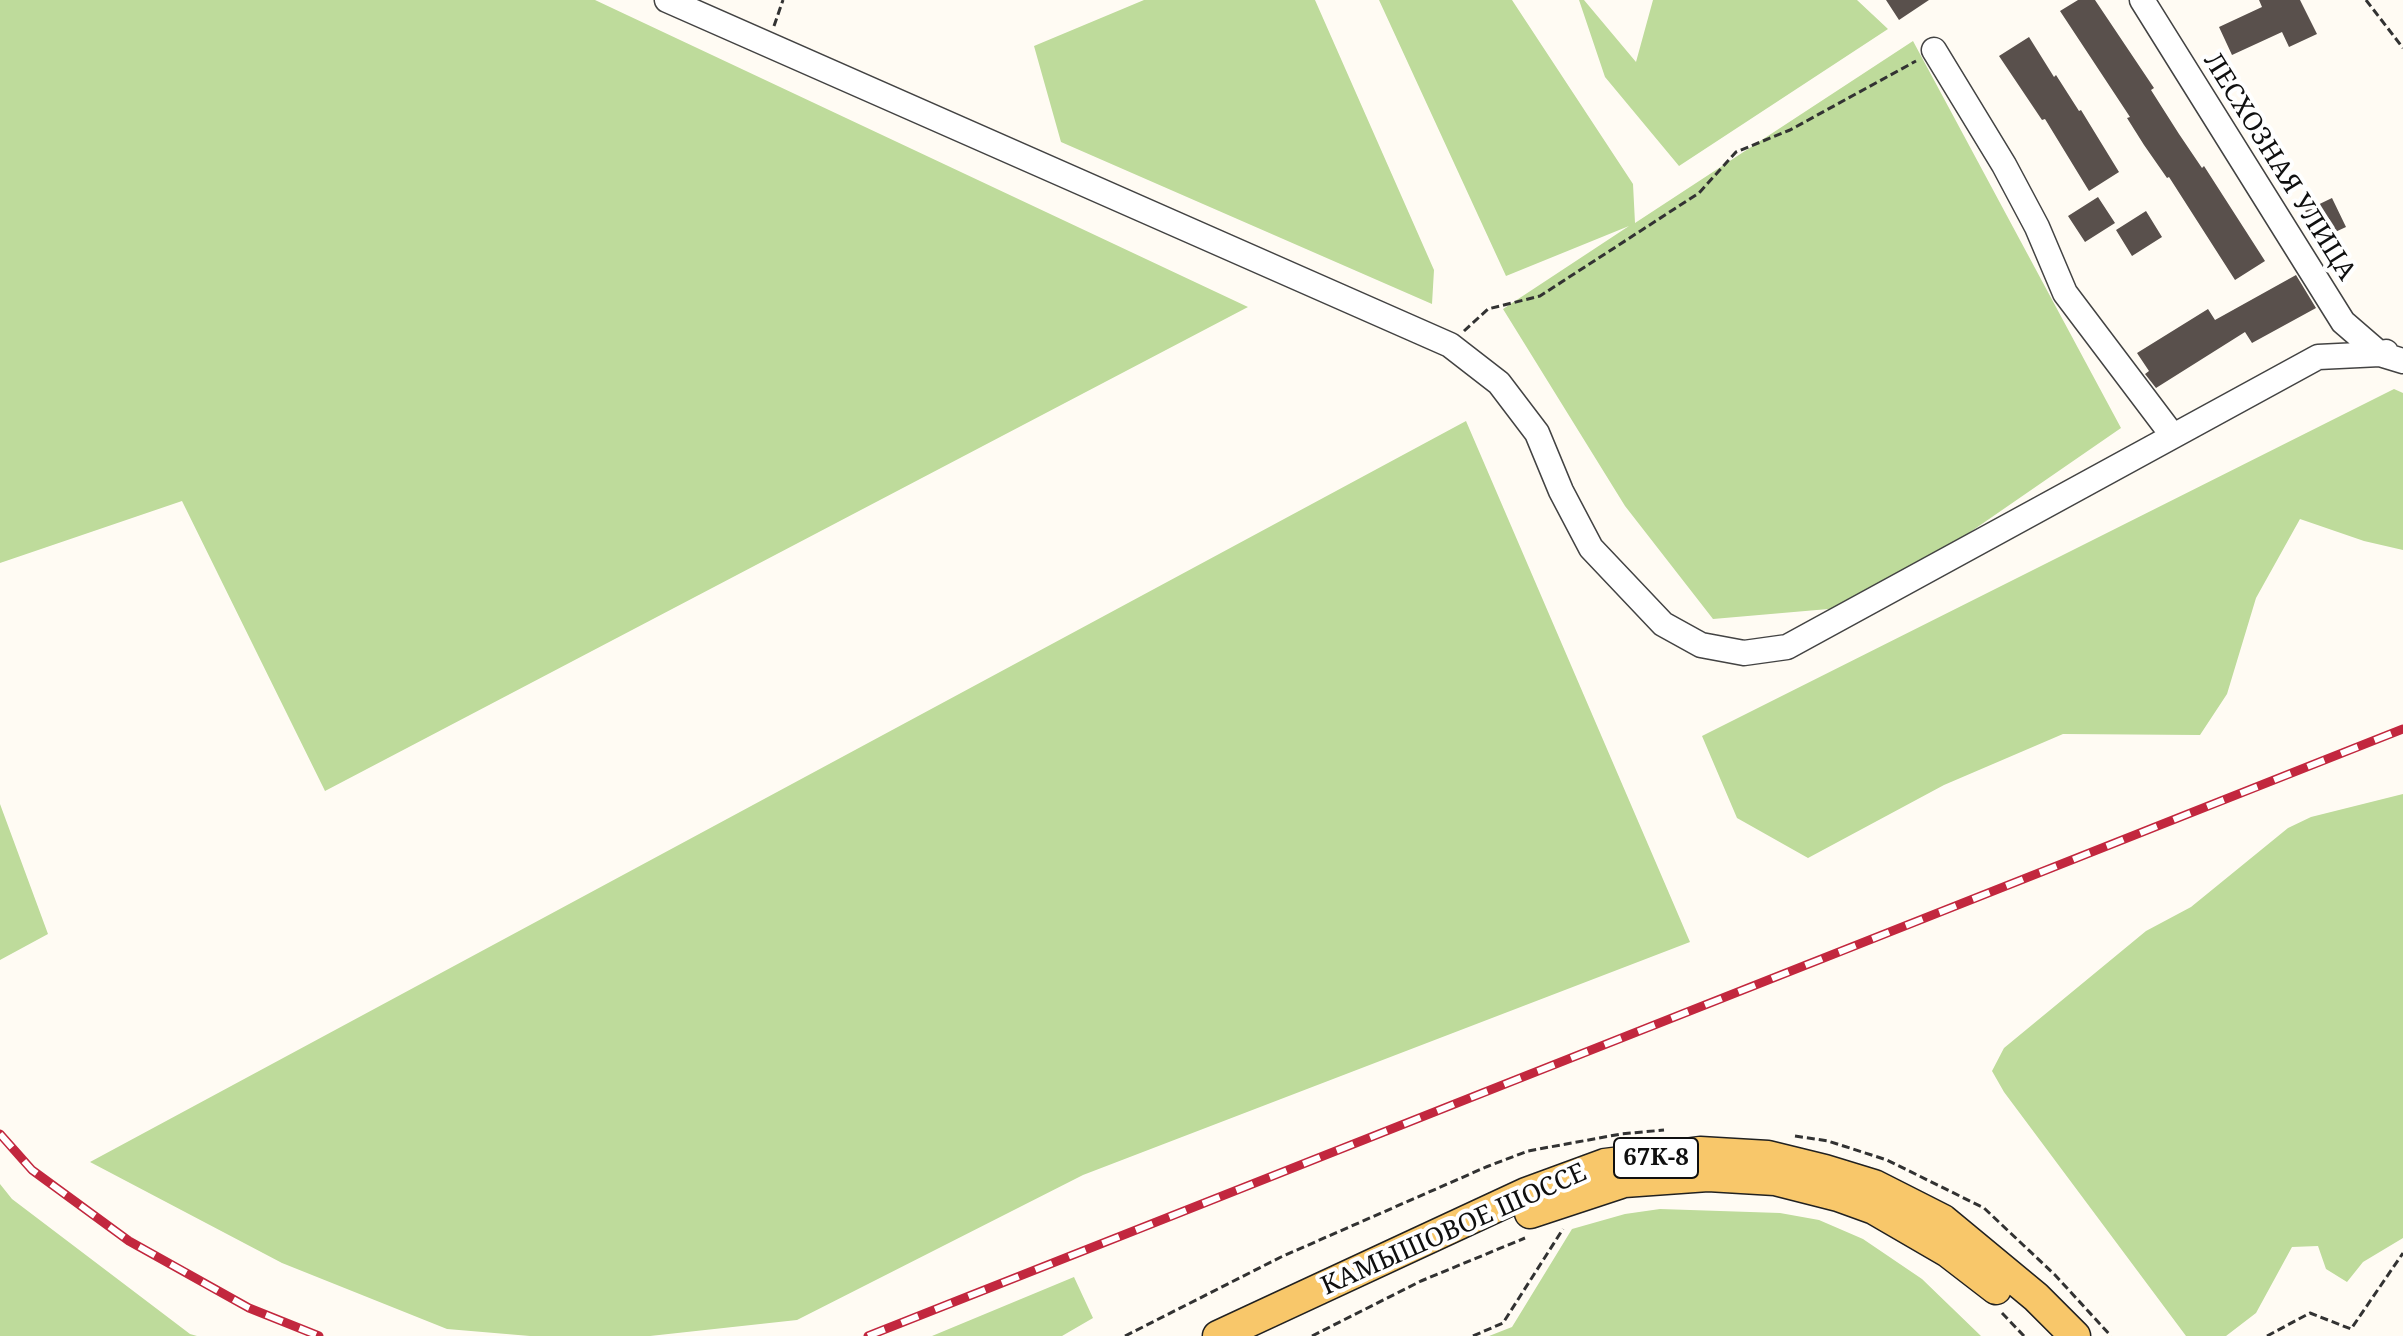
<!DOCTYPE html>
<html>
<head>
<meta charset="utf-8">
<style>
	body { margin:0 }
	canvas { display:block; background:#fffbf3 }
</style>
</head>
<body>
<canvas width="2403" height="1336"></canvas>
<script>
const context = document.querySelector('canvas').getContext('2d');
context.lineJoin = 'round';
function paint(path, color) { context.fillStyle = color; context.fill(path, 'evenodd'); }
const poly = rows => new Path2D(rows.map(r => 'M' + r).join(''));
function strokePath(path, color, width, dash) { context.strokeStyle = color; context.lineWidth = width; context.lineCap = dash ? 'butt' : 'round'; context.setLineDash(dash || []); context.stroke(path); }
function write(font, color, halo, rows, align = 'center') {
  context.font = font + ' "Noto Serif",serif'; context.lineWidth = 8; context.setLineDash([]); context.textBaseline = 'middle'; context.strokeStyle = halo; context.fillStyle = color; for (const [text, x, y, turn = 0] of rows) {
    context.save(); context.translate(x, y); context.rotate((+turn || 0) * Math.PI / 180); context.textAlign = isNaN(turn) ? turn : align; if (halo) context.strokeText(text, 0, 0); context.fillText(text, 0, 0); context.restore();
  }
}
const forest = poly([
	[0,0,595,0,1248,307,325,791,182,501,0,563],
	[1144,0,1315,0,1434,270,1432,304,1061,142,1034,46],
	[1379,0,1512,0,1633,184,1635,223,1913,41,2121,428,1863,606,1713,619,1625,506,1503,309,1629,226,1506,276],
	[1579,0,1584,0,1636,62,1653,0,1857,0,1888,29,1679,166,1605,77],
	[2394,389,2403,393,2403,550,2364,541,2300,519,2256,598,2227,694,2200,735,2063,734,1944,785,1808,858,1737,818,1702,736],
	[1466,421,1690,942,1083,1175,797,1320,650,1336,530,1336,447,1329,282,1263,90,1162],
	[2403,794,2403,1238,2363,1262,2347,1282,2326,1269,2318,1246,2292,1247,2256,1313,2226,1336,2186,1336,2004,1092,1992,1071,2004,1048,2146,931,2191,907,2288,828,2311,817],
	[0,804,48,934,0,960],
	[0,1184,12,1199,190,1334,197,1336,0,1336],
	[1660,1209,1780,1213,1819,1220,1863,1239,1922,1279,1981,1336,1489,1336,1512,1327,1572,1229,1625,1214],
	[1074,1277,1093,1318,1062,1336,932,1336]
]);
const building = poly([
	[1886,0,1929,0,1899,20],
	[2078,0,2095,0,2154,88,2151,90,2179,134,2202,168,2204,166,2265,261,2235,280,2169,177,2167,178,2144,145,2127,118,2130,117,2060,11],
	[2259,0,2300,0,2317,34,2289,47,2282,32,2232,55,2219,27,2262,7],
	[2029,37,2054,77,2056,75,2079,111,2081,110,2119,172,2089,191,2045,119,2042,120,1999,56],
	[2098,197,2115,223,2085,242,2068,216],
	[2332,198,2346,227,2318,240,2305,211],
	[2146,211,2162,237,2132,256,2116,230],
	[2296,275,2316,308,2252,343,2245,332,2156,388,2145,374,2149,371,2137,353,2208,309,2215,320]
]);
const path = poly([
	[2366,0,2403,48],
	[774,26,783,0],
	[1464,331,1488,309,1540,296,1699,193,1736,152,1790,130,1916,61],
	[1795,1136,1828,1141,1887,1160,1984,1208,2055,1275,2111,1336],
	[2002,1313,2024,1336],
	[1125,1336,1281,1257,1486,1167,1528,1151,1621,1134,1664,1130],
	[1312,1336,1421,1281,1525,1238],
	[1473,1336,1503,1323,1563,1229],
	[2267,1336,2310,1313,2351,1329,2403,1253]
]);
const minor = poly([
	[667,0,1450,345,1499,383,1537,433,1561,491,1591,548,1663,624,1701,645,1744,653,1787,647,2318,357,2380,354,2403,361],
	[2142,0,2343,322,2380,354,2386,352],
	[1934,50,2004,165,2037,227,2065,293,2173,436]
]);
const major = poly([
	[1530,1213,1624,1182,1708,1176,1775,1180,1838,1196,1874,1209,1948,1252,1996,1289],
	[1218,1336,1526,1193,1605,1164,1700,1152,1768,1156,1825,1170,1874,1185,1943,1220,2036,1297,2075,1336]
]);
const rail = poly([
	[0,1134,32,1170,129,1241,249,1308,319,1336],
	[868,1336,2403,729]
]);
const shields = [
	[1656,1158,84]
];
const shieldNames = [
	["67К-8",1656,1158]
];
const streetNames = [
	["ЛЕСХОЗНАЯ УЛИЦА",2279,167,58],
	["КАМЫШОВОЕ ШОССЕ",1454,1230,-24]
];
paint(forest, '#bedb9b');
paint(building, '#59504c');
strokePath(minor, '#434343', 27);
strokePath(major, '#212121', 33);
strokePath(path, '#323232', 3, [8, 4]);
strokePath(minor, '#fff', 24);
strokePath(major, '#f8c76a', 30);
strokePath(rail, '#c2273e', 9);
strokePath(rail, '#fff', 6, [18]);
for (const [x, y, w] of shields) { const box = new Path2D(); box.roundRect(x - w / 2, y - 20, w, 40, 6); context.fillStyle = '#fff'; context.fill(box); strokePath(box, '#101010', 2); }
write('bold 24px', '#101010', null, shieldNames);
write('26px', '#101010', '#fff', streetNames);
</script>
</body>
</html>
